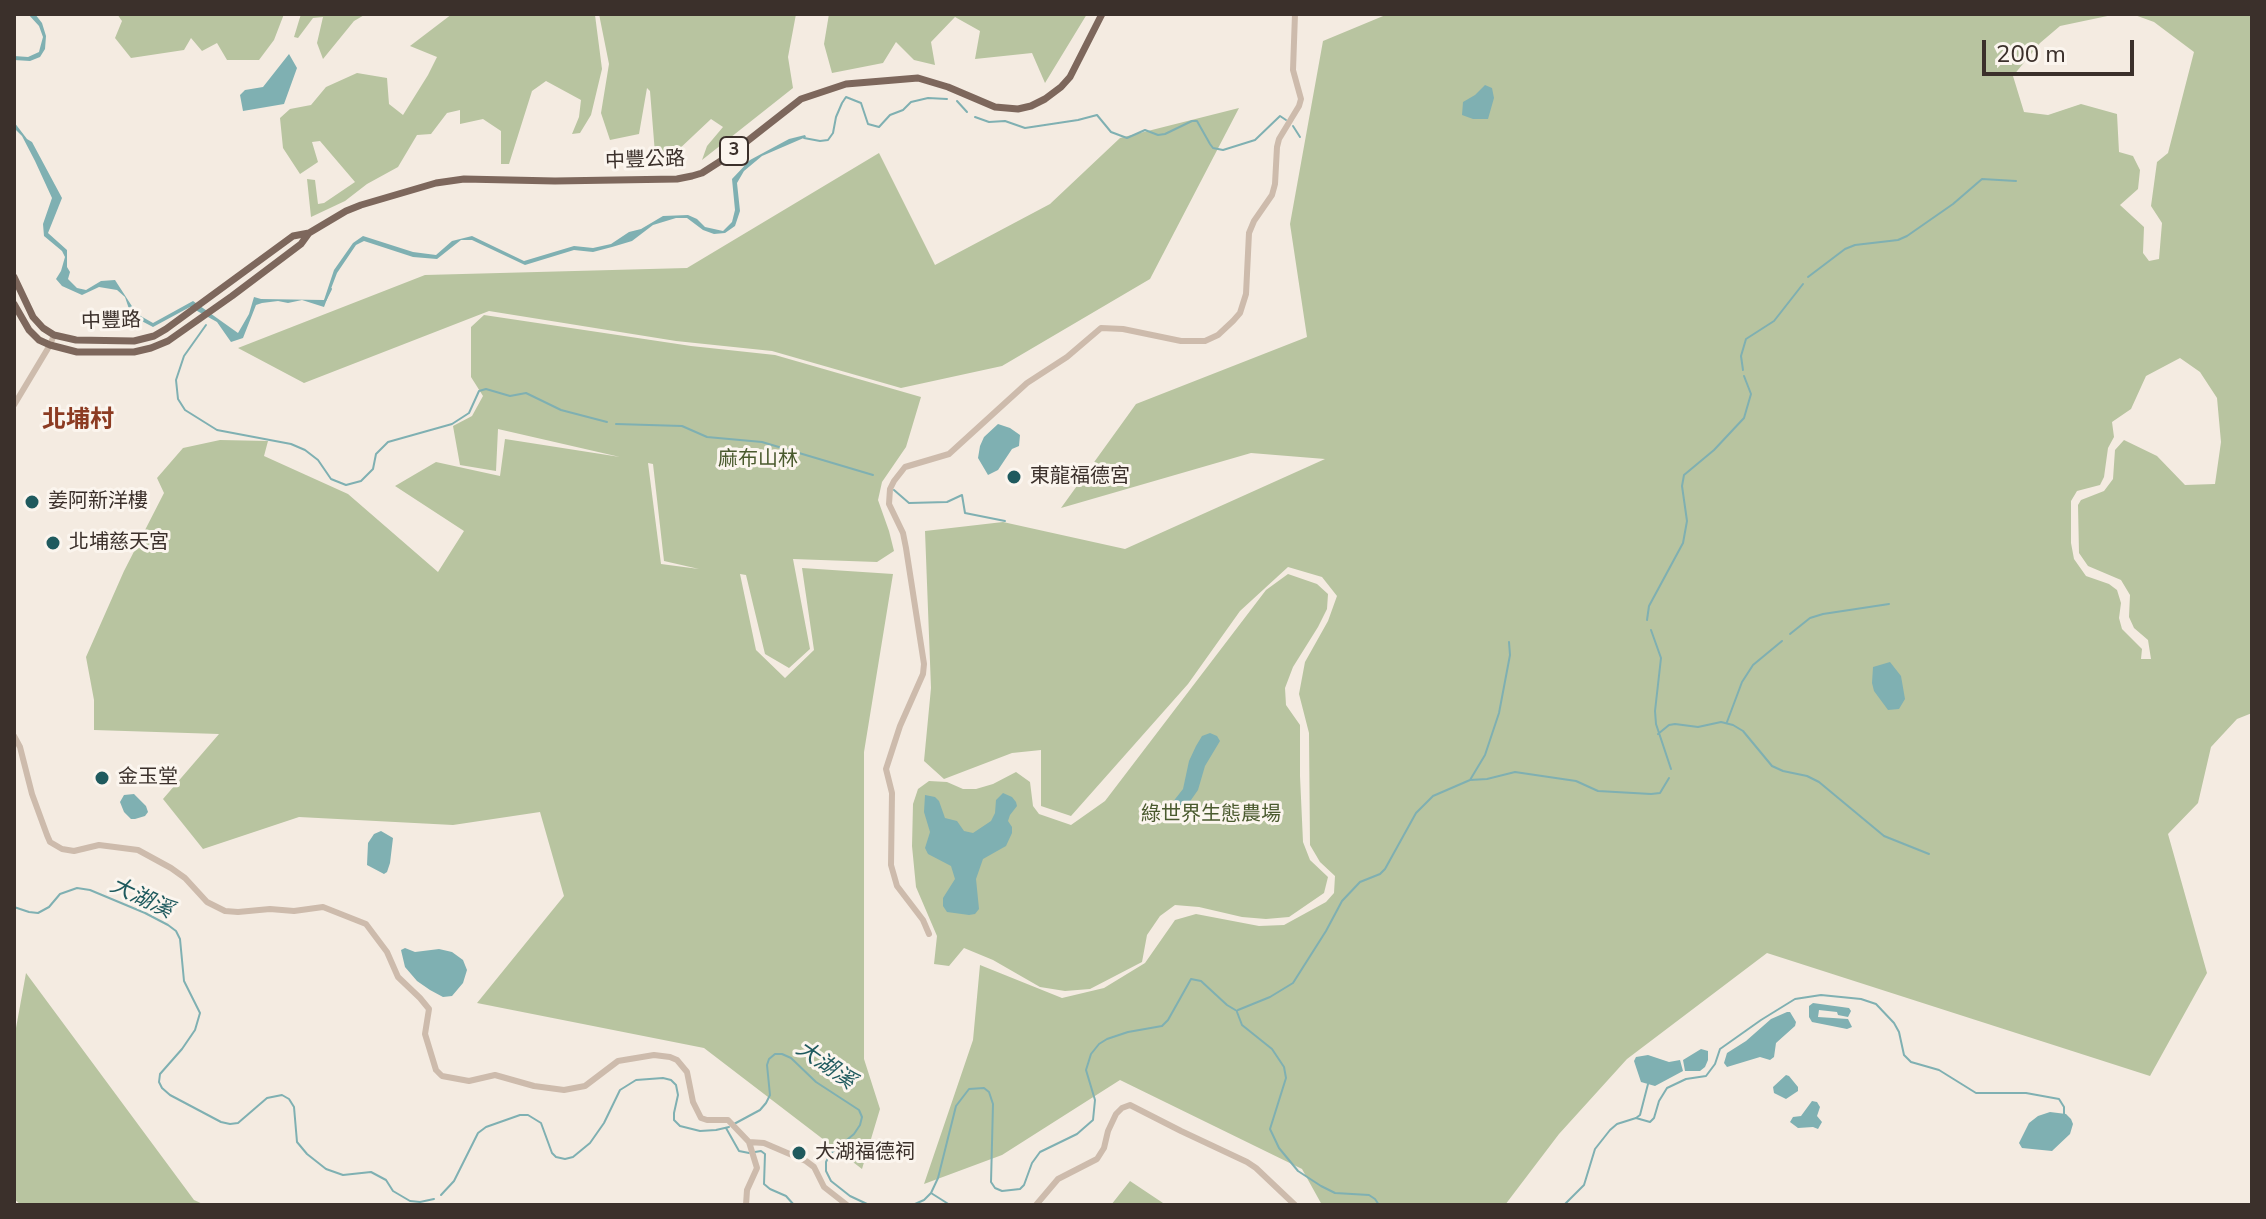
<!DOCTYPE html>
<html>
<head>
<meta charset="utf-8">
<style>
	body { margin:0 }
	#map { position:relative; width:2266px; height:1219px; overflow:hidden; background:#f4ebe1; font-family:"Nunito Sans",sans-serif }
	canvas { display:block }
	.frame { position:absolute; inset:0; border:16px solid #3b302b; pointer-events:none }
	.scale { position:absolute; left:1982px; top:40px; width:152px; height:36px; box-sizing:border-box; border:4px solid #3b302b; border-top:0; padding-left:10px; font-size:24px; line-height:28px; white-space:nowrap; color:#3b302b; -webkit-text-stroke:6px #fbf5ee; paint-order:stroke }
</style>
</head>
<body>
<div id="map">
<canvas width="2266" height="1219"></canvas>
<div class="frame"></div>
<div class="scale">200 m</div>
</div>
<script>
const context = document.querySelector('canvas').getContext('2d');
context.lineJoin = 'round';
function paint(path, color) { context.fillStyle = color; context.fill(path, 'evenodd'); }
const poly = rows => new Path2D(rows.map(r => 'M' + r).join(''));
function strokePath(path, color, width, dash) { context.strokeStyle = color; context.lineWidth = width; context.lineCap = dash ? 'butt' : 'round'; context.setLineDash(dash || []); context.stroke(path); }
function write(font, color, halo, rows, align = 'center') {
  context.font = font + ' "Nunito Sans","Noto Sans TC",sans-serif'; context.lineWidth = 6; context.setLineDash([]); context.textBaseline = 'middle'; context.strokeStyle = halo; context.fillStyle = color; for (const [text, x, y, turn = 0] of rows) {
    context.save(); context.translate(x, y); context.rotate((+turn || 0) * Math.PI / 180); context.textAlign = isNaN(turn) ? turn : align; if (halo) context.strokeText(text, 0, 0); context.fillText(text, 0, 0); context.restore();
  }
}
const green = poly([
	[117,14,284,14,274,40,259,60,227,60,217,43,202,51,191,38,184,50,131,58,115,38,122,21],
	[301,14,366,14,354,21,323,59,317,43,323,17,313,18,298,38,294,37],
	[452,14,596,14,595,15,602,69,591,115,580,133,572,134,579,117,581,100,546,81,532,91,509,164,501,164,501,131,483,119,460,124,460,110,447,113,431,134,417,135,398,167,367,184,345,201,311,217,307,179,315,180,318,204,324,203,355,182,320,141,312,142,318,162,300,174,283,148,280,118,290,109,311,105,326,87,357,73,387,78,389,104,403,115,428,75,437,57,410,46],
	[599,14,796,14,788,57,793,88,702,160,707,146,723,127,711,119,676,152,675,165,656,166,650,91,647,88,639,134,610,140,601,113,609,64],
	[829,14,1087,14,1045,83,1032,53,975,59,980,31,955,17,931,42,935,65,914,60,896,42,883,63,832,73,824,44],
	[1388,14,2117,14,2060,26,2040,43,2013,76,2024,112,2048,115,2081,104,2117,114,2119,152,2133,156,2140,170,2138,189,2120,205,2144,227,2143,253,2149,261,2159,259,2162,223,2151,206,2157,162,2168,153,2194,52,2154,22,2132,14,2252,14,2252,713,2237,719,2211,747,2198,803,2168,834,2207,973,2150,1076,1767,953,1627,1059,1559,1134,1505,1205,1322,1205,1302,1169,1120,1080,1002,1155,924,1184,973,1040,980,965,1062,998,1104,988,1145,963,1175,920,1196,914,1259,926,1284,925,1326,902,1334,893,1335,876,1320,862,1310,845,1309,733,1299,694,1305,662,1328,621,1337,596,1322,577,1288,567,1240,611,1188,684,1071,816,1041,806,1041,750,1012,753,944,779,924,761,931,688,925,531,1003,522,1125,549,1325,459,1251,453,1061,508,1136,404,1307,337,1290,224,1323,41],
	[2180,358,2200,372,2217,398,2221,442,2215,484,2185,485,2157,456,2124,440,2115,450,2113,479,2104,491,2081,500,2078,505,2079,553,2088,566,2121,580,2130,595,2129,617,2134,628,2148,640,2151,659,2141,659,2142,649,2122,629,2119,618,2121,603,2117,590,2109,584,2086,576,2074,559,2071,543,2071,501,2077,491,2100,485,2104,477,2108,448,2114,437,2112,422,2131,409,2146,376],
	[1239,108,1150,279,1002,366,901,388,772,351,676,341,489,311,304,383,238,348,425,275,687,268,879,153,935,265,1050,204,1120,138],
	[484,315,691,346,775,355,921,397,906,447,882,482,878,500,889,531,894,551,877,562,793,559,810,649,789,668,765,654,746,575,740,574,756,650,785,678,814,650,802,568,893,574,864,752,864,1059,880,1109,862,1169,704,1048,477,1003,564,896,540,812,453,825,299,817,203,849,163,799,219,734,94,730,94,700,86,657,124,571,164,493,157,478,183,448,220,440,268,441,264,456,348,494,438,572,464,531,395,486,436,462,500,476,505,439,620,457,498,429,496,471,460,465,453,426,472,416,483,396,471,377,471,327],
	[648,463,653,464,664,561,699,569,661,564],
	[1288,574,1317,584,1328,594,1327,609,1318,627,1293,667,1285,688,1286,705,1300,725,1300,776,1303,842,1310,860,1328,877,1324,893,1289,917,1266,919,1242,917,1199,907,1175,905,1160,916,1147,935,1142,962,1090,989,1065,991,1040,987,993,960,964,948,949,966,934,964,937,936,916,887,912,846,913,804,918,789,929,781,947,782,963,789,976,789,993,784,1016,772,1030,782,1033,806,1039,814,1071,825,1105,801,1266,590],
	[26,973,194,1200,205,1205,21,1205,14,1199,14,1039],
	[1130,1181,1166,1205,1111,1205]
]);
const water = poly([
	[28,14,35,14,42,23,46,36,45,49,40,57,30,61,14,60,14,56,28,57,39,52,40,48,43,37,39,26],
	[289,54,297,68,284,104,243,111,240,95,245,90,263,87],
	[1485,85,1492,88,1494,98,1488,119,1473,119,1462,115,1463,102,1475,95],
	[14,122,27,139,32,142,62,198,48,233,67,250,67,267,70,272,68,279,77,288,86,290,101,281,115,280,137,314,153,323,193,301,238,333,249,314,254,297,261,299,324,300,334,270,353,243,363,236,413,252,436,255,452,241,472,236,524,261,574,246,593,248,611,244,629,232,641,229,663,216,688,215,697,219,705,227,723,231,732,222,735,210,732,179,750,160,789,139,805,135,806,137,762,156,744,171,737,183,740,211,735,226,725,233,714,234,703,230,687,218,676,218,653,225,632,241,612,247,593,252,574,250,525,265,472,240,461,240,437,259,413,257,364,241,356,245,337,273,324,307,302,300,288,303,278,301,262,303,256,305,243,338,231,342,217,322,190,307,153,327,134,317,129,309,125,297,117,290,99,287,82,295,62,286,56,279,61,271,65,257,62,251,44,236,43,224,52,198,35,161,22,136,14,128],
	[998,424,1010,428,1020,435,1019,446,1012,449,998,470,988,475,978,458,980,446,984,437],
	[1890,662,1901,676,1905,699,1899,709,1888,710,1874,691,1872,683,1873,667],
	[1210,733,1217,736,1220,741,1205,766,1198,790,1184,810,1172,803,1183,789,1189,761,1196,746,1202,736],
	[1003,793,1012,797,1016,802,1017,806,1010,815,1008,821,1012,827,1012,833,1006,846,983,859,976,879,979,909,975,914,969,915,947,912,943,906,943,898,955,879,951,866,928,854,925,848,930,832,924,812,925,795,935,797,939,801,945,818,957,821,964,831,973,833,991,821,995,813,996,800],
	[134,794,146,806,148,812,145,816,135,819,131,819,124,812,120,802,124,795],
	[381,831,393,838,390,863,387,872,384,874,367,865,368,843,374,834],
	[405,948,415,952,439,949,452,952,463,960,467,970,463,983,452,996,443,997,430,990,417,981,405,967,401,950],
	[1813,1003,1849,1008,1851,1011,1848,1017,1838,1015,1837,1012,1819,1010,1818,1017,1848,1019,1852,1027,1847,1029,1812,1022,1809,1017,1809,1006],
	[1787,1012,1790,1012,1796,1022,1795,1026,1776,1043,1774,1057,1770,1060,1760,1057,1727,1067,1724,1063,1727,1053,1746,1041,1771,1019],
	[1701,1049,1708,1051,1708,1060,1705,1067,1700,1071,1685,1071,1683,1060],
	[1648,1055,1669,1062,1680,1060,1683,1071,1655,1086,1641,1082,1634,1061,1636,1057],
	[1786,1075,1789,1076,1798,1087,1798,1091,1786,1099,1774,1093,1773,1087],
	[1812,1101,1817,1102,1820,1107,1817,1116,1822,1122,1818,1129,1813,1127,1798,1128,1790,1122,1793,1117,1801,1116],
	[2050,1112,2066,1114,2071,1119,2073,1124,2070,1134,2052,1151,2022,1148,2019,1143,2029,1123,2038,1116]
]);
const stream = poly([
	[957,101,967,112],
	[975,117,989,122,1005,121,1025,128,1078,120,1097,115,1111,132,1127,138,1145,130,1158,135,1165,134,1192,121,1197,121,1210,144,1213,148,1223,150,1255,140,1280,116,1286,120],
	[1293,126,1300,137],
	[804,138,820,141,828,140,833,133,836,117,842,103,846,97,861,103,868,124,879,127,890,115,903,110,911,102,928,98,947,99],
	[1808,277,1845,249,1855,245,1898,240,1907,236,1953,204,1982,179,2016,181],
	[325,301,331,289],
	[206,325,184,356,176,380,178,399,185,410,217,430,291,444,305,450,318,460,331,479,346,485,361,481,373,469,376,454,388,442,452,424,469,413,479,391,486,389,510,396,526,393,561,410,607,422],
	[1743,370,1741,356,1746,339,1774,321,1803,284],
	[616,424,682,426,707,437,762,442,873,475],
	[894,490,909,503,947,502,962,495,965,513,1005,521],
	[1647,620,1649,606,1683,543,1687,521,1682,486,1684,475,1714,450,1744,418,1751,394,1744,376],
	[1651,630,1661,658,1655,711,1656,724,1671,769],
	[1790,634,1810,618,1823,614,1889,604],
	[1727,722,1742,682,1753,665,1782,641],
	[1658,734,1669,725,1675,724,1698,727,1721,722,1733,725,1743,731,1772,766,1783,771,1807,776,1819,782,1884,836,1929,854],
	[1470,780,1485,755,1499,713,1510,655,1509,642],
	[14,907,29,912,38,913,49,907,60,894,77,888,90,890,145,913,168,925,176,931,180,939,184,981,200,1013,195,1030,182,1049,160,1074,159,1082,162,1088,170,1095,221,1122,230,1124,238,1123,267,1098,282,1095,289,1099,294,1107,297,1142,307,1154,326,1169,343,1175,371,1172,386,1180,393,1191,410,1201,420,1202,434,1199],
	[1238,1010,1270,997,1293,983,1326,931,1342,901,1360,882,1380,874,1385,869,1416,813,1433,796,1470,780,1487,779,1515,772,1576,781,1598,791,1651,794,1660,793,1669,778],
	[1237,1012,1242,1025,1272,1049,1284,1067,1286,1078,1270,1129,1279,1148,1298,1171,1321,1186,1335,1193,1369,1195,1375,1199,1379,1205],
	[1636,1118,1650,1122,1654,1118,1659,1101,1667,1088,1686,1079,1706,1076,1715,1064,1720,1049,1761,1020,1795,999,1821,995,1861,999,1876,1004,1894,1023,1899,1032,1904,1055,1911,1062,1939,1070,1976,1093,2026,1093,2059,1099,2064,1107,2064,1114],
	[734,1124,760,1110,766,1103,770,1095,767,1065,769,1059,775,1054,782,1054,791,1058,816,1082,859,1110,862,1117,860,1125,854,1134,830,1154,826,1162,826,1171,831,1181,850,1196,867,1204,878,1205],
	[726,1128,739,1151,749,1153],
	[755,1152,761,1151,765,1154,764,1184,770,1189,786,1196,794,1205],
	[931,1193,950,1205],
	[441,1195,454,1181,478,1133,486,1127,520,1115,528,1115,541,1123,552,1153,556,1157,565,1159,573,1157,590,1143,604,1123,620,1090,636,1080,663,1078,671,1080,676,1085,678,1095,674,1113,674,1120,680,1126,700,1131,716,1130,729,1127],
	[901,1205,915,1204,924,1200,931,1193,938,1178,956,1106,969,1089,984,1088,989,1092,993,1104,991,1182,995,1188,1002,1191,1020,1189,1024,1185,1032,1163,1040,1152,1077,1134,1093,1120,1095,1100,1086,1070,1091,1054,1099,1044,1107,1039,1128,1032,1162,1026,1168,1020,1191,979,1201,981,1227,1005,1237,1011],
	[1564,1205,1584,1185,1595,1149,1610,1130,1617,1124,1636,1118,1640,1115,1648,1084]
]);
const tertiary = poly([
	[14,405,50,345,54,335],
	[14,736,20,747,32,794,47,835,50,842,62,849,74,851,99,845,138,850,171,868,185,878,207,902,225,911,238,912,270,909,294,911,323,907,366,924,387,952,398,977,420,998,429,1009,425,1034,436,1070,442,1076,469,1081,495,1075,534,1086,564,1090,585,1086,618,1061,654,1055,670,1057,677,1060,687,1072,693,1102,701,1118,707,1120,728,1120,749,1142,764,1143,806,1161,814,1167,824,1187,847,1205],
	[929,934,923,920,897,886,891,865,892,793,886,769,900,726,923,674,924,664,906,548,903,533,889,504,890,489,894,481,905,467,949,454,1027,383,1067,357,1101,328,1123,329,1181,341,1205,341,1218,335,1233,321,1240,313,1246,294,1249,233,1254,221,1272,195,1275,184,1277,147,1279,139,1299,106,1301,99,1293,70,1295,14],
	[746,1205,747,1190,757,1168,749,1142],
	[1036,1205,1058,1179,1097,1159,1104,1148,1108,1131,1116,1114,1122,1108,1130,1105,1181,1131,1247,1162,1256,1168,1295,1205]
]);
const primary = poly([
	[14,277,33,317,43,328,54,335,76,340,134,341,154,336,166,329,293,236,309,233,346,211,361,205,436,183,464,179,555,181,677,179,692,176,702,173,727,157,801,99,846,84,918,78,948,87,995,107,1018,109,1031,106,1045,99,1061,87,1070,77,1102,14],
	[14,304,29,330,39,340,50,345,77,352,134,352,151,348,168,341,232,296,301,244,309,233]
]);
const markers = [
	[1014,477,8,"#1f5a5e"],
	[32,502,8,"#1f5a5e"],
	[53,543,8,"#1f5a5e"],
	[102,778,8,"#1f5a5e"],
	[799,1153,8,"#1f5a5e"]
];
const shields = [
	[734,151,28]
];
const shieldNames = [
	["3",734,151]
];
const streetNames = [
	["中豐公路",645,161,-2],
	["中豐路",111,322,-2]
];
const parkNames = [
	["麻布山林",758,460],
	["綠世界生態農場",1211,815]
];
const poiNames = [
	["東龍福德宮",1030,477],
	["姜阿新洋樓",48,502],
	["北埔慈天宮",69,543],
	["金玉堂",118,778],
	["大湖福德祠",815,1153]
];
const waterNames = [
	["大湖溪",141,899,25],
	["大湖溪",825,1066,35]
];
const quarterNames = [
	["北埔村",78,421]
];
paint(green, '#b8c4a0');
paint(water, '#7fb0b2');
strokePath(stream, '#7fb0b2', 2);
strokePath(tertiary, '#cdbbac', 6);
strokePath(primary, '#7d675c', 7);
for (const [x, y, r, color] of markers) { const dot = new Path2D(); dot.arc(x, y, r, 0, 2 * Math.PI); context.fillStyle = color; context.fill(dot); strokePath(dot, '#fbf5ee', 3); }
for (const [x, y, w] of shields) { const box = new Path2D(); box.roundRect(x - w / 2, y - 14, w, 28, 6); context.fillStyle = '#fbf5ee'; context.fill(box); strokePath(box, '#3b302b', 2); }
write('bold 18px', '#3b302b', null, shieldNames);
write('20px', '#3b302b', '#fbf5ee', streetNames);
write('20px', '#4a5a2e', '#fbf5ee', parkNames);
write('20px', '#3b302b', '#fbf5ee', poiNames, 'left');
write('italic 22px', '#1f5a5e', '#fbf5ee', waterNames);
write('bold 24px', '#8c3b22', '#fbf5ee', quarterNames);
</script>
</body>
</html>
